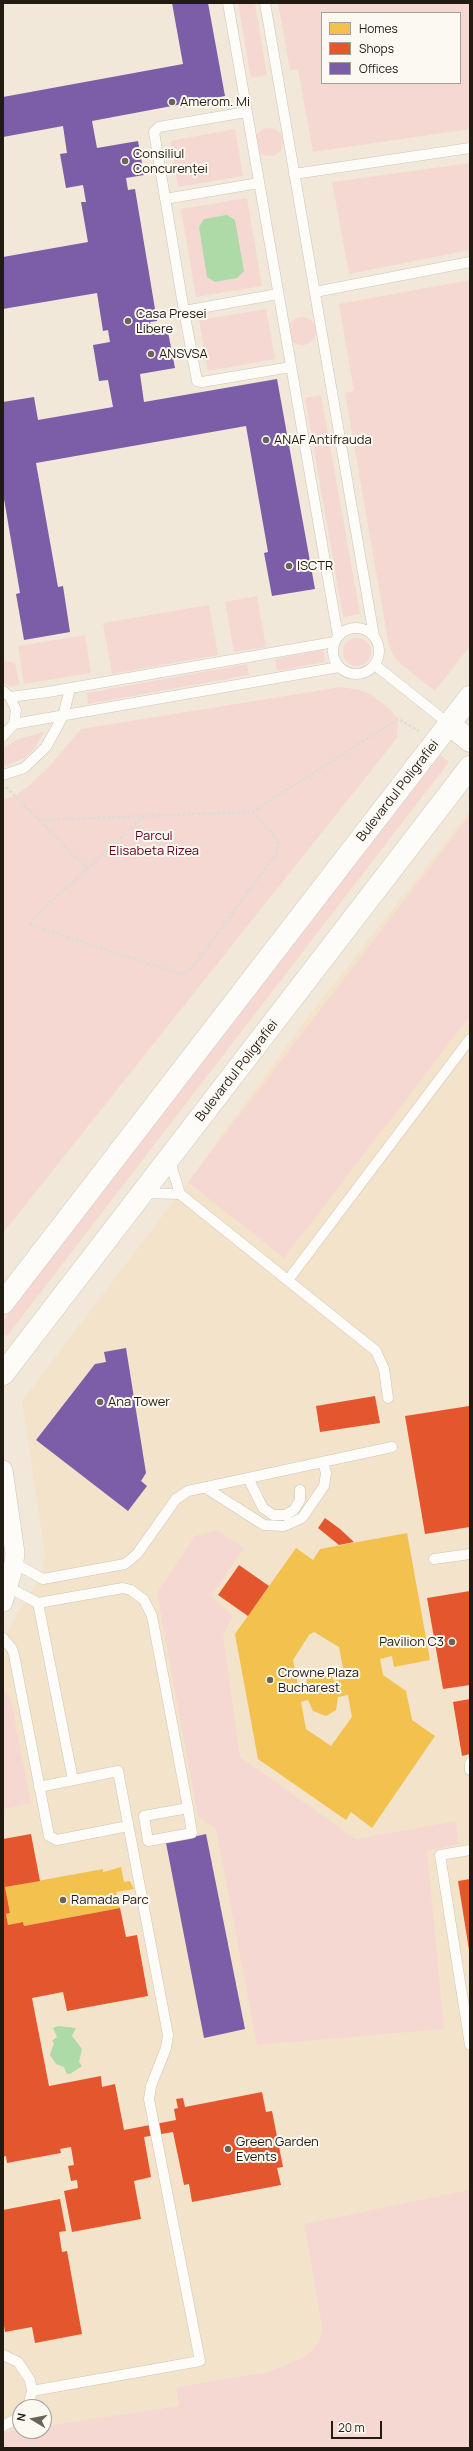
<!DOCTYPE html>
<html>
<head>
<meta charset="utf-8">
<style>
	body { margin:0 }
	#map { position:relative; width:473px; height:2451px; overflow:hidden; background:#f1e8d9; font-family:Manrope,sans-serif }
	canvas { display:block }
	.frame { position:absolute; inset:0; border:4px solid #211b11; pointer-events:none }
	.legend { position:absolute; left:321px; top:12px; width:140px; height:72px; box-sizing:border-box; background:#fcf9f3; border:1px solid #a4a099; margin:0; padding:5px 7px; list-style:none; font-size:12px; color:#211b11 }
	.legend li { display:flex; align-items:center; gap:8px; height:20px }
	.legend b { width:20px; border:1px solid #a4a099 }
	.north { position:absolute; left:12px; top:2399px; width:40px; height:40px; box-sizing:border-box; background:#fcf9f3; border:1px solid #a4a099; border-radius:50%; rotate:280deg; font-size:11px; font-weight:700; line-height:16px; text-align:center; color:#211b11 }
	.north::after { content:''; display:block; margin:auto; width:14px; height:18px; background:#6a6357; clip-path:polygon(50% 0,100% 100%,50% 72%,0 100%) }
	.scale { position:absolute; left:331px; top:2421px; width:51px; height:18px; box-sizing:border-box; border:2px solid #211b11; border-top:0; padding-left:5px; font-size:12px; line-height:14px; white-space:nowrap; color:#211b11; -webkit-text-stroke:3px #fcf9f3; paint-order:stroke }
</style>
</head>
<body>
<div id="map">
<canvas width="473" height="2451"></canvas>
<div class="frame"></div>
<ul class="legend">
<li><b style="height:11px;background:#f2c14e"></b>Homes</li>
<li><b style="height:11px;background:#e4572e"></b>Shops</li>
<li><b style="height:11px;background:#7b5ea7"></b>Offices</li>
</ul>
<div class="north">N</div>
<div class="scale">20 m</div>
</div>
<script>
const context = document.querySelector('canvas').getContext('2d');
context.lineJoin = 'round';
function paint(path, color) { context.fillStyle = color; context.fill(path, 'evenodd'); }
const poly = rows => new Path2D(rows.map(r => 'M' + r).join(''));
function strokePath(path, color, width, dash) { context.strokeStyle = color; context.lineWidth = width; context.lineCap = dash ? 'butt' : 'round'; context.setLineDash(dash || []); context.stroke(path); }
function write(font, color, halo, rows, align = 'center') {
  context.font = font + ' Manrope,sans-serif'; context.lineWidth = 4; context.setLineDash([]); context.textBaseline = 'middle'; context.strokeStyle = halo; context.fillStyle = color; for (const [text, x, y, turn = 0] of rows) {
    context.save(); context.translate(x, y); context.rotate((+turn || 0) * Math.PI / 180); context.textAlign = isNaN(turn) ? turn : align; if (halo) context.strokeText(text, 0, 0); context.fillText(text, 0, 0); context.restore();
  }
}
const built = poly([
	[470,811,470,2322,304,2224,322,2327,320,2338,313,2350,304,2358,267,2372,176,2387,179,2406,44,2426,44,2407,20,2407,20,2429,3,2432,3,1638,40,1577,45,1555,22,1401,188,1182,307,1018]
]);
const green = poly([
	[238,3,255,3,267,75,251,78],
	[278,3,470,3,470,129,313,152,298,70,290,70],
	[322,13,460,13,460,83,322,83],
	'255 142a14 14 0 1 1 28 0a14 14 0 1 1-28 0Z',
	[235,129,243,176,178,187,170,141],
	[470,163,470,250,349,274,332,182],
	[247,198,262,286,196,297,181,209],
	[470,280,470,646,435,691,403,666,395,658,389,646,345,393,354,391,339,304],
	[266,309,275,359,208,371,199,320],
	'288 331a14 14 0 1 1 28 0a14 14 0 1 1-28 0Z',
	[321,395,360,614,343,617,305,398],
	[257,596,266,647,234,652,225,602],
	[209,605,218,655,112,674,103,623],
	[85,635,91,673,24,684,18,646],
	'343 652a14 14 0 1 1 28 0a14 14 0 1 1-28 0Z',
	[323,650,325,662,277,671,275,659],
	[3,660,15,663,20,685,10,687,3,682],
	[247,664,249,675,88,704,87,693],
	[341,687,360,690,372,695,391,710,398,719,397,738,3,1233,3,800,15,796,26,788,47,769,81,729],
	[44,732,35,748,25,758,3,767,3,748,19,739],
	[440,755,449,762,7,1336,3,1333,3,1321],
	[470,815,470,1016,284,1258,188,1182],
	[217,1530,244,1548,211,1596,233,1616,223,1635,240,1757,356,1839,456,1821,459,1844,427,1851,444,2029,257,2045,216,1829,198,1817,157,1593,195,1536],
	[3,1689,11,1700,31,1803,3,1809],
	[469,2190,470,2448,3,2448,3,2432,20,2430,44,2431,44,2426,179,2406,176,2387,267,2372,303,2358,313,2350,320,2338,322,2327,304,2224]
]);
const water = poly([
	[227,215,235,220,244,271,237,278,215,282,207,277,199,227,204,219],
	[58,2026,76,2028,72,2036,82,2049,79,2062,82,2066,70,2074,67,2074,64,2067,56,2064,50,2055,54,2043,52,2041,57,2037,53,2028]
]);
const homes = poly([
	[407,1533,430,1660,394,1667,392,1656,380,1659,383,1675,406,1691,412,1720,435,1736,372,1828,351,1812,346,1820,258,1759,235,1634,296,1548,313,1560,320,1549],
	[314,1632,339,1647,345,1679,334,1681,331,1675,326,1671,315,1670,307,1677,306,1689,299,1690,293,1660,309,1635],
	[348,1695,352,1717,331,1746,306,1729,301,1702,308,1700,313,1711,326,1716,336,1710,338,1697],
	[121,1867,124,1882,130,1881,134,1889,116,1892,120,1908,24,1926,23,1922,8,1925,6,1914,10,1913,5,1887,103,1869,103,1872,111,1870]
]);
const shops = poly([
	[375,1396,380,1423,320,1432,316,1406],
	[469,1406,470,1527,425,1534,405,1416],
	[325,1518,340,1529,354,1542,339,1545,318,1528],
	[239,1565,269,1586,248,1616,218,1595],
	[470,1591,470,1685,443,1689,427,1598],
	[470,1699,470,1754,462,1756,453,1702],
	[31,1834,40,1881,5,1887,10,1913,6,1914,8,1925,23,1922,24,1926,120,1908,126,1937,137,1935,148,1996,67,2011,63,1992,32,1998,49,2086,101,2076,102,2087,115,2084,124,2130,176,2120,174,2109,178,2108,176,2099,183,2098,185,2107,262,2092,266,2112,272,2111,283,2167,277,2168,281,2185,192,2202,189,2184,184,2185,173,2132,144,2137,151,2177,134,2181,141,2219,72,2232,64,2191,78,2188,77,2180,71,2181,68,2166,74,2165,71,2147,60,2149,61,2153,7,2163,6,2156,3,2157,3,1839],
	[470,1879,470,1950,469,1950,458,1881],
	[60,2199,66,2231,59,2232,62,2252,67,2251,82,2334,35,2343,32,2327,5,2332,3,2319,3,2210]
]);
const offices = poly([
	[172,3,208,3,225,96,92,121,97,148,138,141,144,175,126,178,128,190,135,189,157,321,150,322,152,334,168,332,175,368,140,374,144,402,277,379,315,589,272,596,264,553,268,552,246,426,36,463,58,587,63,586,70,632,24,640,16,594,20,593,3,493,3,402,34,397,38,420,113,407,108,380,99,381,93,345,110,342,108,330,103,331,97,293,3,309,3,257,88,242,81,202,86,202,83,185,66,188,60,154,67,153,63,126,3,137,3,97,183,64],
	[126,1348,146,1473,141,1481,147,1486,128,1511,36,1440,95,1364,106,1362,104,1352],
	[206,1834,245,2029,204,2038,166,1843]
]);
const path = poly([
	[6,787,39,820,252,812,398,719,419,731],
	[144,816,32,920,31,925,181,974,191,969,277,853,278,840,252,812],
	[39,820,87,869]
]);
const service = poly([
	[228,3,338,636],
	[265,3,374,636],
	[246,112,159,127,154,132,184,311,197,381,202,382,291,367],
	[294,174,470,148],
	[165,199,259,183],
	[315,292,470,262],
	[184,311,278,294],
	'333 651a23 23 0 1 1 46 0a23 23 0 1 1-46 0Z',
	[375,665,449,724],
	[3,691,10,697,16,710,14,724,3,736],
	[10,697,48,692,334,642],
	[14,724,339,667],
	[3,775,24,768,46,747,63,716,70,689],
	[169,1158,180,1194,376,1351,384,1369,388,1398],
	[142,1193,180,1194],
	[288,1280,470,1039],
	[248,1478,263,1508,273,1515,285,1515,294,1510,300,1500,300,1490],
	[206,1488,264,1525,284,1526,302,1518,324,1486,326,1473,323,1462],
	[434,1559,470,1554],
	[14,1563,43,1579,125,1564,137,1554,176,1499,188,1491,392,1447],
	[8,1587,38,1603,123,1588,131,1590,144,1600,152,1616,188,1808,144,1816,148,1841,192,1833,188,1808],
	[38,1603,73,1780],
	[3,1638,12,1649,14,1655,49,1836,57,1840,128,1826],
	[470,1763,470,1770],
	[470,1850,440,1855,470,2045],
	[3,2355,18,2362,30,2380,32,2391,28,2407],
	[32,2391,200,2361,149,2099,151,2086,166,2048,168,2035,118,1771,39,1787],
	[3,2426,20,2417]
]);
const minor = poly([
	[3,1470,15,1553,13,1569,3,1602]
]);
const secondary = poly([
	[449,724,470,741],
	[3,1303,470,697],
	[3,1374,470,767]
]);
const markers = [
	[172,102,4,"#6a6357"],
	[125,161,4,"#6a6357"],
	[128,321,4,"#6a6357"],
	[151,354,4,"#6a6357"],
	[266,440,4,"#6a6357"],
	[289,566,4,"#6a6357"],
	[100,1402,4,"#6a6357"],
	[452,1642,4,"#6a6357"],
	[270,1680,4,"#6a6357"],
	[63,1900,4,"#6a6357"],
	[228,2149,4,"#6a6357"]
];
const poiNames = [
	["Amerom. Mi",180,102],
	["Consiliul",133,154],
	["Concurenței",133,169],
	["Casa Presei",136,314],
	["Libere",136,329],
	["ANSVSA",159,354],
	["ANAF Antifrauda",274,440],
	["ISCTR",297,566],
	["Ana Tower",108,1402],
	["Pavilion C3",444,1642,"right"],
	["Crowne Plaza",278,1673],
	["Bucharest",278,1688],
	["Ramada Parc",71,1900],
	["Green Garden",236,2142],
	["Events",236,2157]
];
const streetNames = [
	["Bulevardul Poligrafiei",398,791,-52],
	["Bulevardul Poligrafiei",237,1071,-52]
];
const parkNames = [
	["Parcul",154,836],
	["Elisabeta Rizea",154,851]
];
paint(built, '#f3e3ca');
paint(green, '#f6d8d3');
paint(water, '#addaa7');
paint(homes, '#f2c14e');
paint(shops, '#e4572e');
paint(offices, '#7b5ea7');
strokePath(service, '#ccc6ba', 11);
strokePath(minor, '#ccc6ba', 20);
strokePath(secondary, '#ccc6ba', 23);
strokePath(path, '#dfdcd7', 2.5, [3, 2]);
strokePath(service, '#fdfcf9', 10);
strokePath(minor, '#fdfcf9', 19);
strokePath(secondary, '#fdfcf9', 22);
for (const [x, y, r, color] of markers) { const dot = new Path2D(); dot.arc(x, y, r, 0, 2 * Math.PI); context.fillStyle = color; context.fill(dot); strokePath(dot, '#fcf9f3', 1.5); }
write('13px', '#211b11', '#fcf9f3', poiNames, 'left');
write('13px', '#211b11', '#fcf9f3', streetNames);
write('13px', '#5d051e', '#fcf9f3', parkNames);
</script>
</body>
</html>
